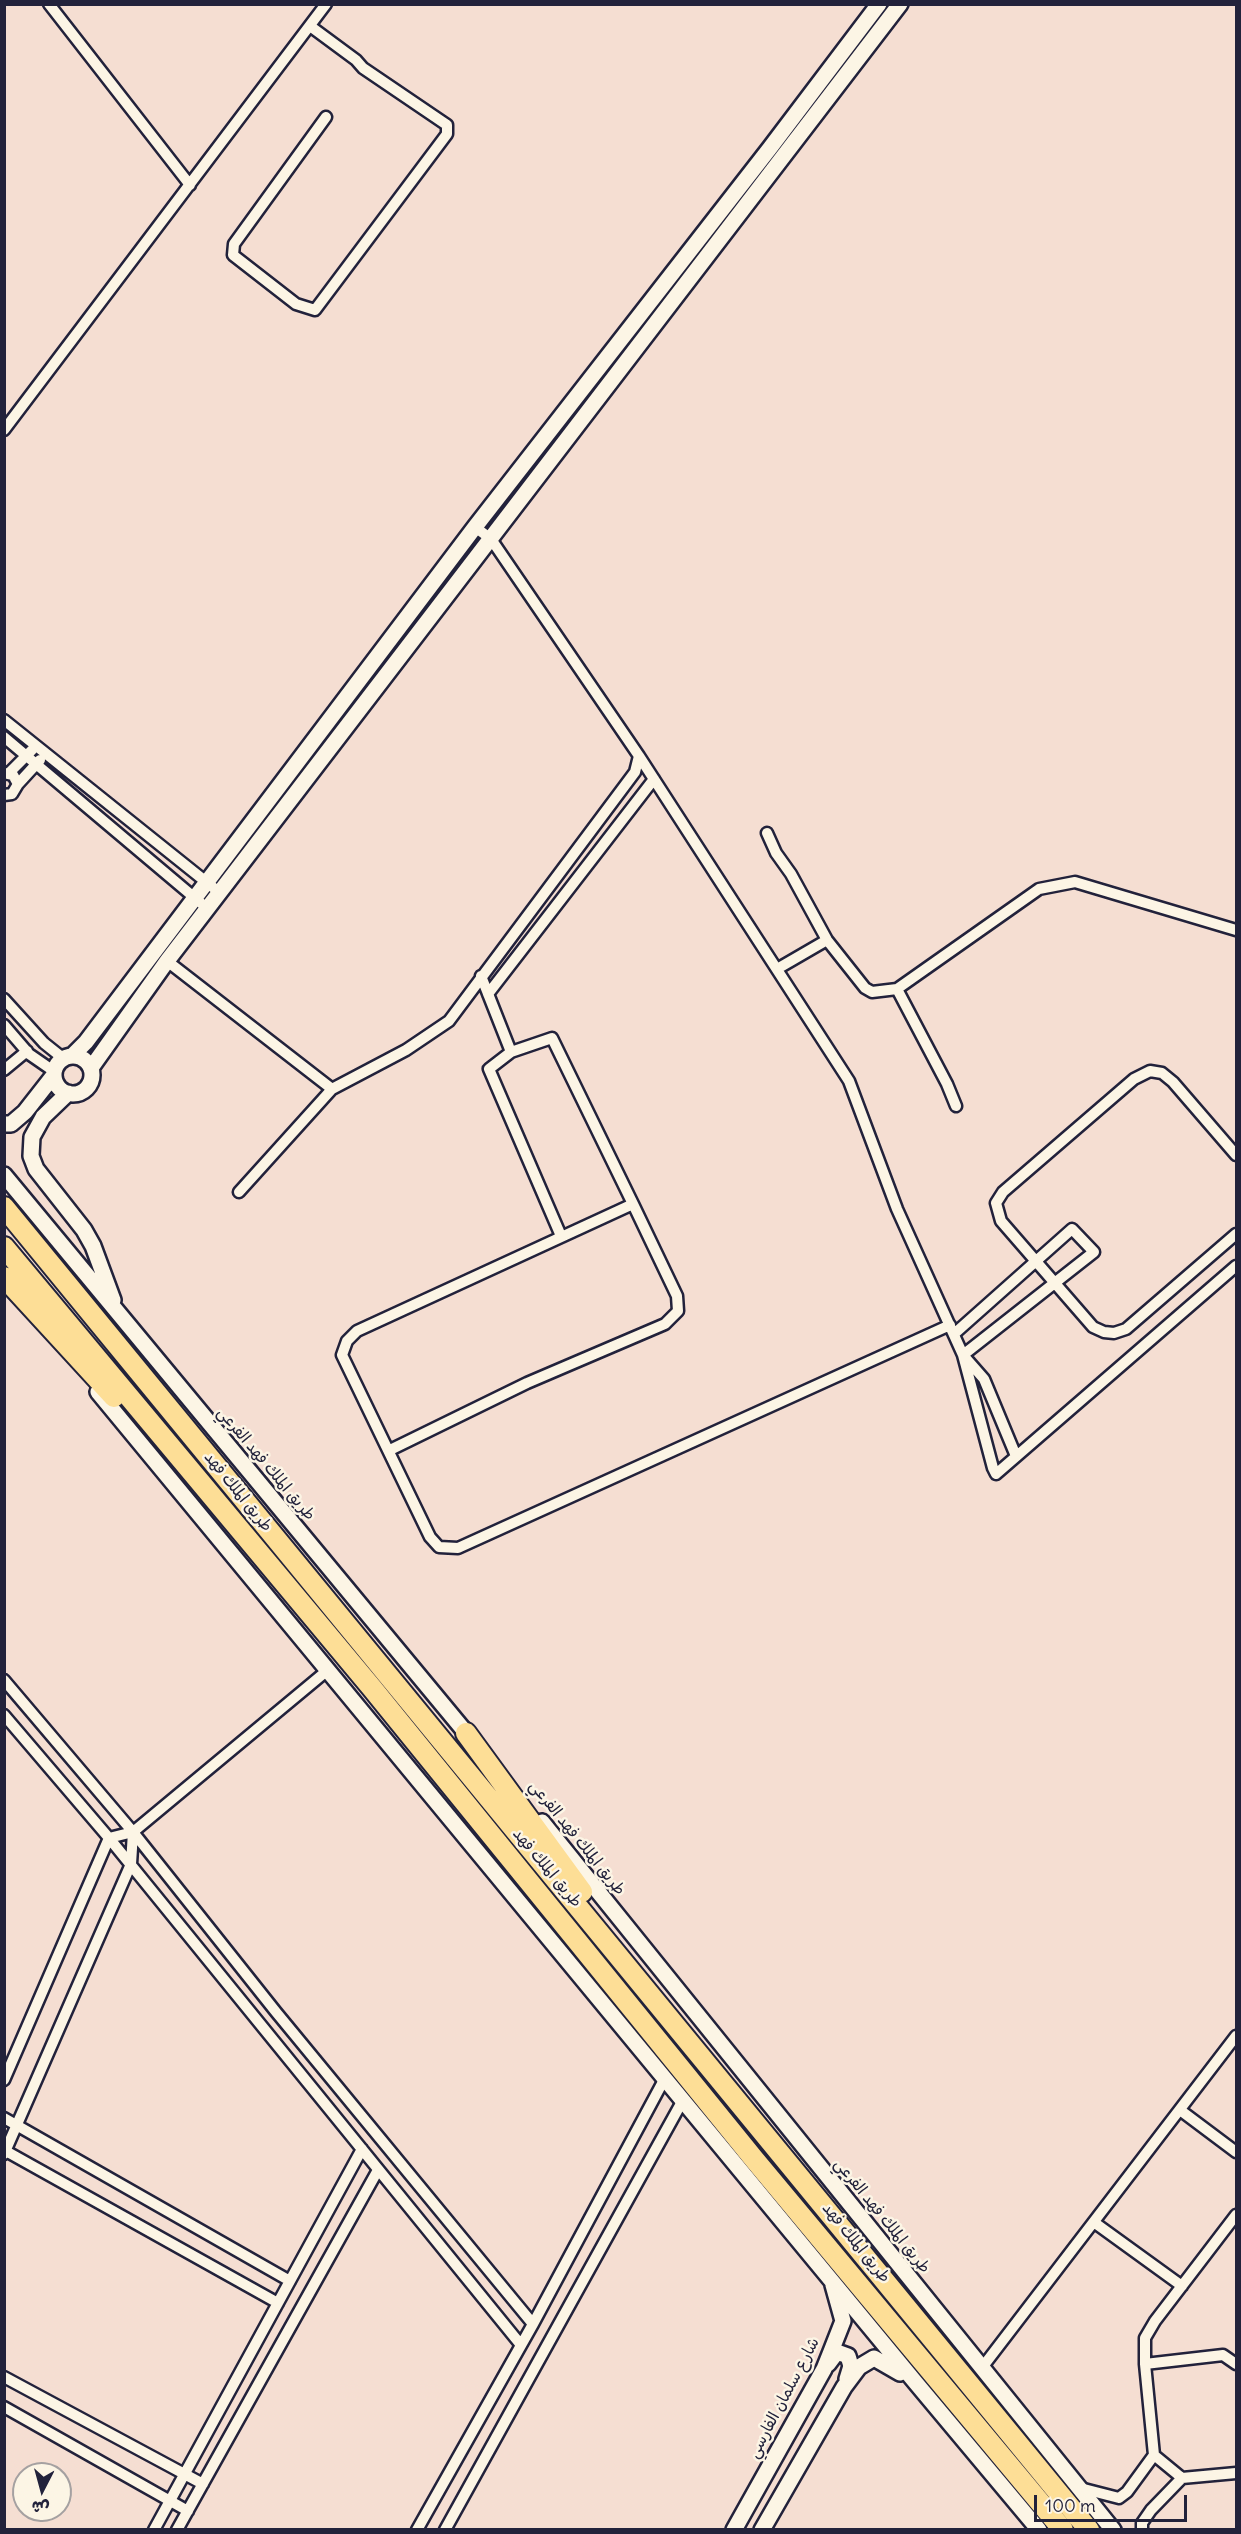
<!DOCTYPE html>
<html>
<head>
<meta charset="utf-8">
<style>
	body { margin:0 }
	#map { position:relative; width:1241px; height:2534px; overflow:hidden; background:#f5ded2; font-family:Delius,"Playpen Sans Arabic",sans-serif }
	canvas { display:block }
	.frame { position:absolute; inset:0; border:6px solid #22223b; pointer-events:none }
	.north { position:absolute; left:12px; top:2462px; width:60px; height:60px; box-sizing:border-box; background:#fcf5e5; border:2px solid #a5a1a1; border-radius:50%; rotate:186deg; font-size:16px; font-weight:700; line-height:24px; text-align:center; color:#22223b }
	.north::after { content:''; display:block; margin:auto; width:21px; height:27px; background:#22223b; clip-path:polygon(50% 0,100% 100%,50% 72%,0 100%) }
	.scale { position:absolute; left:1034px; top:2495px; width:153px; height:27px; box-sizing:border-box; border:3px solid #22223b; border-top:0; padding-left:8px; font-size:18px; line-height:21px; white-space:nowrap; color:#22223b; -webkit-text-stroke:4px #fcf5e5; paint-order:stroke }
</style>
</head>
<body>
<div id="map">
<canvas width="1241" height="2534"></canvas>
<div class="frame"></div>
<div class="north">ش</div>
<div class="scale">100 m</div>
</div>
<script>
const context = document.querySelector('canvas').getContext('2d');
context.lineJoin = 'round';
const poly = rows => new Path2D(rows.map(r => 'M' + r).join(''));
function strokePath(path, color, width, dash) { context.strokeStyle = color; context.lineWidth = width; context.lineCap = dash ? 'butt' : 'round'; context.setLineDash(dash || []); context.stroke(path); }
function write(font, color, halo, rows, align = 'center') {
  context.font = font + ' Delius,"Playpen Sans Arabic",sans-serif'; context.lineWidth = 5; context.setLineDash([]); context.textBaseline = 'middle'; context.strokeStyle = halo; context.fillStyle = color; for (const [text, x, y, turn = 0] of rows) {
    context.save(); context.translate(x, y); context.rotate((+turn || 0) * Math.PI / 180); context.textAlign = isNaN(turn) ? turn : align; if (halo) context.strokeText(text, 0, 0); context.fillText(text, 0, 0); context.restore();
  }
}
const street = poly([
	[49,4,190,185],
	[310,26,356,60,363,68,447,125,447,134,315,310,296,304,233,255,234,244,326,117],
	[4,430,326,4],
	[4,720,220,893],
	[4,737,208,909],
	[639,756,849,1081,897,1209,963,1355,993,1468,996,1474,1236,1266],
	[4,773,13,775,18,784,12,794,4,795],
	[9,773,32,750],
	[18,784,40,760],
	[767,833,776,853,791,874,827,940,865,988,872,992,897,989,1039,889,1075,882,1236,930],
	[167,961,332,1089,406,1050,449,1021,635,772,639,756,491,539,475,527],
	[777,969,827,940],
	[481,976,511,1052,552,1038,633,1204,357,1331,347,1341,342,1355,430,1537,439,1547,458,1548,950,1325],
	[897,989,947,1084,956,1106],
	[488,994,654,779],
	[4,999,44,1043,64,1059],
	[4,1025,29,1054,55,1072],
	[511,1052,489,1069,561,1236],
	[4,1070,27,1051],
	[1236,1155,1173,1082,1162,1073,1150,1071,1134,1079,1003,1192,996,1203,1001,1221,1093,1327,1104,1332,1114,1333,1126,1329,1236,1234],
	[239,1192,332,1089],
	[954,1334,1072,1229,1094,1252,963,1355,984,1379,1016,1456],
	[390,1450,527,1383,665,1324,678,1311,677,1296,633,1204],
	[4,1680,133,1832,276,2012,533,2324],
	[4,1715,109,1838,521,2345],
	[4,2080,109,1838,133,1832,329,1669],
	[1180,2110,1236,2152],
	[4,2118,290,2281],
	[4,2150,278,2303],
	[4,2154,131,1864,133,1832],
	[1095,2223,1182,2286],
	[1145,2364,1145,2338,1155,2321,1236,2215],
	[981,2369,1236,2036],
	[4,2377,203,2484],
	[4,2407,188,2511],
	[1154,2455,1182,2478],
	[1080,2488,1119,2498,1127,2492,1154,2455,1145,2364,1223,2355,1236,2364],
	[154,2530,362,2149],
	[177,2530,378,2170],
	[417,2530,533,2324,665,2078],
	[445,2530,683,2100],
	[1142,2530,1142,2523,1151,2510,1182,2478,1236,2473]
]);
const secondary = poly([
	[72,1056,86,1042,475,527,770,148,879,4],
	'54 1075a19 19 0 1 1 38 0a19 19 0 1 1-38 0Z',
	[91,1068,167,961,900,4],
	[68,1093,43,1117,32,1137,31,1156,36,1169,84,1230,93,1246,113,1300],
	[4,1124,11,1124,25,1112,54,1075],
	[4,1175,472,1740],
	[98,1392,916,2383,1039,2530],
	[542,1822,1113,2530],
	[828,2364,837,2352,848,2356,851,2366,847,2379],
	[734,2530,824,2369,832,2349,843,2321,833,2285],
	[762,2530,844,2387,859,2367,874,2358,900,2373]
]);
const highway = poly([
	[4,1207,1089,2530],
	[4,1247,372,1688,754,2159,1063,2530],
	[4,1277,114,1397],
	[466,1733,582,1892]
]);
const streetNames = [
	["طريق الملك فهد الفرعي",266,1464,50],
	["طريق الملك فهد",238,1492,51],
	["طريق الملك فهد الفرعي",577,1838,51],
	["طريق الملك فهد",547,1868,50],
	["طريق الملك فهد الفرعي",882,2216,51],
	["طريق الملك فهد",856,2243,51],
	["شارع سلمان الفارسي",784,2398,-62]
];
strokePath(street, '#22223b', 15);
strokePath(secondary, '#22223b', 20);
strokePath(highway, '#22223b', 24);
strokePath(street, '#fcf5e5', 10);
strokePath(secondary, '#fcf5e5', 15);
strokePath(highway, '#fdde96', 20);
write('16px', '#22223b', '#fcf5e5', streetNames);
</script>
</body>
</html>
